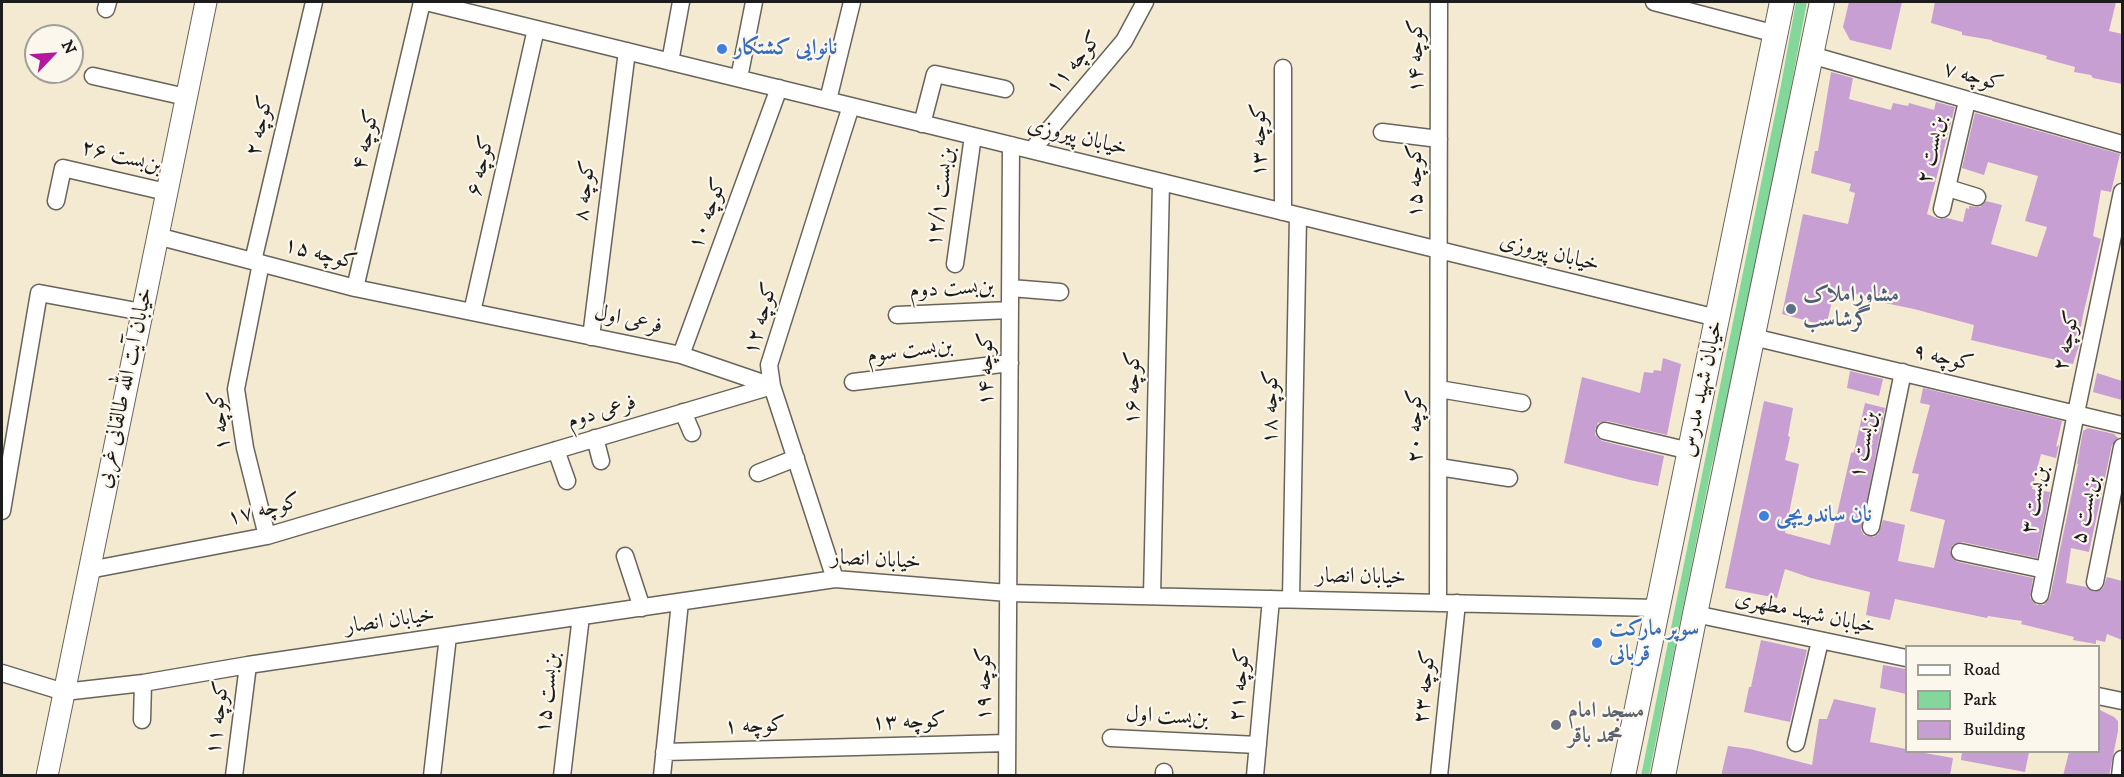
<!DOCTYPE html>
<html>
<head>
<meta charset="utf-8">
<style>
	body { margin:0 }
	#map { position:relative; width:2124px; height:777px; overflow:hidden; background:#f4e9d1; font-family:"IM FELL DW Pica",serif }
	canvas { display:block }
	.frame { position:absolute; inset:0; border:3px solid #1c1c1c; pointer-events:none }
	.legend { position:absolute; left:1905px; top:645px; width:195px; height:108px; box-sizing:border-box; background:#fbf7ec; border:2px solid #a29f99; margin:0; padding:8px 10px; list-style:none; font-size:18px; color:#1c1c1c }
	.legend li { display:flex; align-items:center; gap:12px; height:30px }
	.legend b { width:30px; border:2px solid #a29f99 }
	.north { position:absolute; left:24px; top:24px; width:60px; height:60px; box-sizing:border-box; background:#fbf7ec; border:2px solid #a29f99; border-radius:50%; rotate:65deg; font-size:16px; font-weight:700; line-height:24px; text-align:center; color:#1c1c1c }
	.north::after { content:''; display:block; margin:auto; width:21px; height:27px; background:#b5179e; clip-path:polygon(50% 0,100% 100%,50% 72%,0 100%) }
</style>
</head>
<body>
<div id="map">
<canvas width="2124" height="777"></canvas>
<div class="frame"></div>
<ul class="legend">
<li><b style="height:8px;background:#fff"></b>Road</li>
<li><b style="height:16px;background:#83d79a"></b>Park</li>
<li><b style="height:16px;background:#c89fd3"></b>Building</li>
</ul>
<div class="north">N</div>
</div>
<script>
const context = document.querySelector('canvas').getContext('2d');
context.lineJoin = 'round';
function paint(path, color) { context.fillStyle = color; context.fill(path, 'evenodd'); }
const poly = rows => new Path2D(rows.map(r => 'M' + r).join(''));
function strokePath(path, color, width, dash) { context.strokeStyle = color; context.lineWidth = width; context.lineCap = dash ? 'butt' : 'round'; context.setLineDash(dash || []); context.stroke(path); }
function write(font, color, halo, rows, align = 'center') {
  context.font = font + ' "IM FELL DW Pica",Amiri,serif'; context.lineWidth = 4.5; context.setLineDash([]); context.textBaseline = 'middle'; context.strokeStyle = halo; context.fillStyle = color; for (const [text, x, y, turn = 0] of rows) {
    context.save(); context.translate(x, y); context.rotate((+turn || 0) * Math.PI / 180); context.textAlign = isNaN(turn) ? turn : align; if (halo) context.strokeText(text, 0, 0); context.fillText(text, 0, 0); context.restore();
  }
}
const green = poly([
	[1796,2,1807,2,1788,103,1734,371,1711,469,1649,775,1641,776,1781,85]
]);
const building = poly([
	[1849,2,1902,2,1891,50,1850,40,1843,27],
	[1935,2,2116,2,2109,31,2122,34,2122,84,2093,78,2091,75,2074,72,2075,67,2046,59,2047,56,1992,41,1992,40,1962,35,1962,32,1931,23],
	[1831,72,1853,78,1849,99,1891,110,1893,103,1908,106,1909,103,1934,110,1936,102,1955,107,1927,214,1939,219,1947,218,1963,222,1966,208,1969,209,1969,206,1980,207,1986,201,2002,205,1991,244,2037,257,2047,227,2025,221,2038,176,1988,162,1984,175,1962,168,1975,113,2120,154,2111,192,2101,190,2093,236,2101,239,2083,315,2078,343,2079,345,2073,364,1971,340,1974,325,1914,309,1880,302,1881,300,1835,289,1826,326,1782,314,1803,214,1848,224,1855,193,1849,191,1851,184,1811,173,1815,151,1818,151],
	[1663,358,1681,364,1667,435,1607,421,1598,423,1595,429,1595,435,1602,441,1664,456,1658,486,1630,480,1564,463,1582,377,1640,393,1644,372,1653,373,1654,370,1661,371],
	[1850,371,1883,379,1879,396,1847,388],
	[2097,373,2122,381,2122,400,2093,392],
	[1923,388,2062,421,2056,447,2059,445,2056,458,2041,454,2032,489,2050,492,2037,558,1962,542,1953,545,1950,550,1953,559,1958,562,2033,578,2030,598,2037,605,2044,605,2050,597,2078,464,2077,464,2083,431,2088,428,2114,434,2118,438,2112,445,2089,552,2071,548,2066,583,2086,587,2094,592,2103,588,2107,577,2122,581,2122,640,2107,634,2105,642,2096,640,2096,644,2073,640,2074,637,2021,624,2022,621,1988,616,1987,618,1895,599,1890,620,1866,615,1870,592,1811,578,1785,569,1777,598,1725,588,1764,401,1793,408,1788,436,1790,437,1785,460,1799,464,1785,533,1830,545,1851,453,1854,452,1865,403,1885,408,1861,530,1864,535,1874,537,1879,533,1883,520,1905,525,1898,561,1934,568,1945,520,1910,511,1919,474,1912,473,1930,405,1920,403],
	[1761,640,1807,650,1790,722,1744,712,1749,687,1751,687],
	[1883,665,1906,669,1906,694,1880,688],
	[1834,699,1876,708,1870,742,1906,749,1906,752,1919,752,1953,758,1950,776,1721,776,1728,746,1750,749,1812,765,1819,719,1827,719],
	[2098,709,2114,717,2118,721,2118,731,2109,776,2063,776,2069,752,2098,752],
	[1962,752,2029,752,2025,772,1961,760]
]);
const minor = poly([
	[426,2,1717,318],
	[1654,2,1776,34],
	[106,9,108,2],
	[1811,55,2122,144],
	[670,62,681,2],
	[1283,68,1283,212],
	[93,76,186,97],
	[739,78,754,2],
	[828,100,852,2],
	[922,124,935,74,1005,89],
	[1382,132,1439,139],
	[1032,150,1124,41,1145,2],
	[1948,188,1977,197],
	[56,201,63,168,166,192],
	[1942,209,1967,101],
	[157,236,355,288,681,355,772,386],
	[253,261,314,2],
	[261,263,236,389,245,448,267,536],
	[955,264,973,136],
	[355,288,422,2],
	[1011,288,1060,292],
	[472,312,536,29],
	[897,315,1010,310],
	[591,337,627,51],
	[1753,337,2122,425],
	[681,355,779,88],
	[853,382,1010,363],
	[1439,389,1522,403],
	[683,412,692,433],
	[1605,431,1690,451],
	[595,438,601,461],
	[556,450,567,481],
	[1439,467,1509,478],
	[758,473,796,458],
	[2,511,39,293,142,312],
	[1871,527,1903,372],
	[1960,552,2045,570],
	[625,556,642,608],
	[89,570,267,536,772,386],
	[835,579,772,386,769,365,851,106],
	[2095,582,2122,447],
	[2040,595,2076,413,2122,192],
	[1152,596,1161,182],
	[1291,599,1298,216],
	[1438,602,1439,2],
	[1695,614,1906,658],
	[2,673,64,692,143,683,248,665,835,579,1008,593,1657,608],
	[2098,696,2122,701],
	[142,720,143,683],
	[1111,738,1258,745],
	[1796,743,1820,641],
	[664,752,1007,743],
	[234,776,248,665],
	[432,776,448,636],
	[562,776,581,616],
	[662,776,680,602],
	[1007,776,1011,145],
	[1164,776,1164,772],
	[1255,776,1271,599],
	[1439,776,1457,603],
	[2120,776,2122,759]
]);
const tertiary = poly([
	[47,776,206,2]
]);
const secondary = poly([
	[1623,776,1782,2],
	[1663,776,1695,614,1822,2]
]);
const markers = [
	[722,49,6,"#3f7fe0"],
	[1791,309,6,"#5c6f8a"],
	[1764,516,6,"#3f7fe0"],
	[1597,643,6,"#3f7fe0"],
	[1556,725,6,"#6b7280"]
];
const shopNames = [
	["نانوایی کشتکار",734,49],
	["نان ساندویچی",1776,516],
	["سوپر مارکت",1609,630],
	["قربانی",1609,655]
];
const streetNames = [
	["کوچه ۱۴",1417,56,-90],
	["کوچه ۱۱",1075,64,-50],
	["کوچه ۷",1973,78,16],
	["کوچه ۲",261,126,-77],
	["خیابان پیروزی",1077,138,14],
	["کوچه ۴",367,140,-77],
	["کوچه ۱۳",1260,140,-90],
	["بن‌بست ۲",1933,150,-77],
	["بن‌بست ۲۶",121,158,14],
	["کوچه ۶",482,166,-77],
	["کوچه ۱۵",1416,181,-90],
	["کوچه ۸",586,191,-83],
	["بن‌بست ۱۲/۱",942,197,-82],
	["کوچه ۱۰",709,214,-70],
	["خیابان پیروزی",1549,254,14],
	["کوچه ۱۵",320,255,15],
	["بن‌بست دوم",952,290,-3],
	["کوچه ۱۲",762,319,-74],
	["فرعی اول",628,321,12],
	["کوچه ۲",2068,341,-78],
	["بن‌بست سوم",910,352,-7],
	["کوچه ۹",1943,359,13],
	["کوچه ۱۴",987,369,-90],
	["خیابان آیت الله طالقانی غربی",126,388,-78],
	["کوچه ۱۶",1134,388,-89],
	["خیابان شهید مدرس",1703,389,-78],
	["کوچه ۱۸",1272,407,-89],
	["فرعی دوم",602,413,-17],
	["کوچه ۱",221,420,-97],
	["کوچه ۲۰",1416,426,-90],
	["بن‌بست ۱",1865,445,-78],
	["بن‌بست ۳",2036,500,-79],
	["بن‌بست ۵",2087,510,-78],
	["کوچه ۱۷",264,511,-14],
	["خیابان انصار",876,561,3],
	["خیابان انصار",1361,578,1],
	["خیابان شهید مطهری",1805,614,12],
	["خیابان انصار",390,622,-8],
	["کوچه ۱۹",985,684,-90],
	["کوچه ۲۱",1241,685,-85],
	["کوچه ۲۳",1426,687,-84],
	["بن‌بست ۱۵",549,693,-83],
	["کوچه ۱۱",219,718,-83],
	["بن‌بست اول",1167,718,3],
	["کوچه ۱۳",909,723,-2],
	["کوچه ۱",755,727,-2]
];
const serviceNames = [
	["مشاوراملاک",1803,296],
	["گرشاسب",1803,321]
];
const worshipNames = [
	["مسجد امام",1568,712],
	["محمد باقر",1568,737]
];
paint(green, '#83d79a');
paint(building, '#c89fd3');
strokePath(minor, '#68645b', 19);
strokePath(tertiary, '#68645b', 23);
strokePath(secondary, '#68645b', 26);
strokePath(minor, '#fff', 16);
strokePath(tertiary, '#fff', 21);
strokePath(secondary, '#fff', 24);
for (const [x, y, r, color] of markers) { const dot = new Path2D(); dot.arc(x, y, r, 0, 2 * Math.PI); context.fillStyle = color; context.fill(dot); strokePath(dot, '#fbf7ec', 2); }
write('bold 22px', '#366cbe', '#fbf7ec', shopNames, 'left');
write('22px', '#1c1c1c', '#fbf7ec', streetNames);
write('bold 22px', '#4e5e75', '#fbf7ec', serviceNames, 'left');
write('bold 22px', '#5b616d', '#fbf7ec', worshipNames, 'left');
</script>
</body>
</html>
